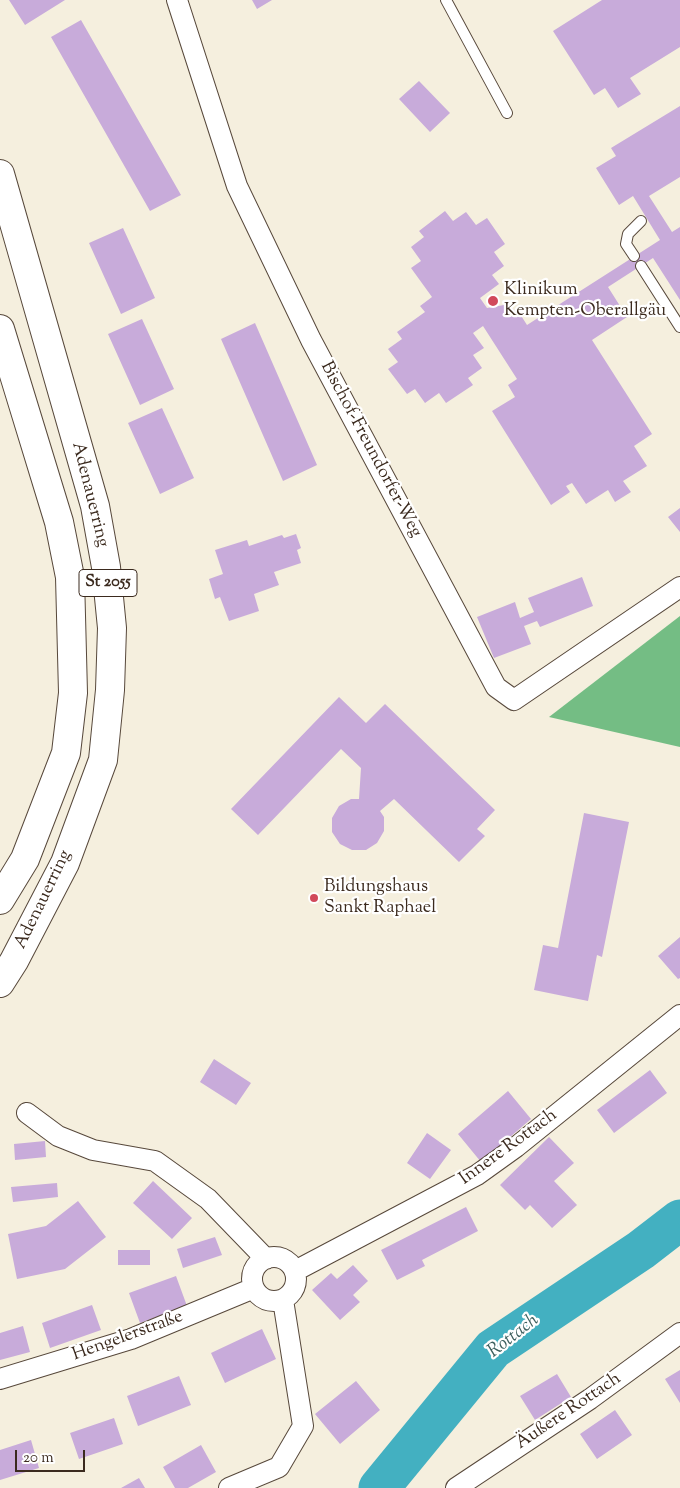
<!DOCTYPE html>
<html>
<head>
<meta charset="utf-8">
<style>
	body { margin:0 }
	#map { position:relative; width:680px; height:1488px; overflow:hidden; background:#f5efde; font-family:"Sorts Mill Goudy",serif }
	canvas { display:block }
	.scale { position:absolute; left:15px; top:1450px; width:70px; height:22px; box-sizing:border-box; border:2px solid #3b2a1e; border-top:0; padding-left:6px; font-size:15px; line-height:18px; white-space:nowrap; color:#3b2a1e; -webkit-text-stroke:4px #fff; paint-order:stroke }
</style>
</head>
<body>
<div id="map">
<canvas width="680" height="1488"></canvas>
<div class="scale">20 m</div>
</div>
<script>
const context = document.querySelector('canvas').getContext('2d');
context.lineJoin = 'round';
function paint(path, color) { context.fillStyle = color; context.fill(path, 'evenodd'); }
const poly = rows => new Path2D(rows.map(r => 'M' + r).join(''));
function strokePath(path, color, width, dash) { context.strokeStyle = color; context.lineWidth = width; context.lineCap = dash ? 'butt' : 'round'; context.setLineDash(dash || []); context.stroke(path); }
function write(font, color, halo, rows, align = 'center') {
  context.font = font + ' "Sorts Mill Goudy",serif'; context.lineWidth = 4.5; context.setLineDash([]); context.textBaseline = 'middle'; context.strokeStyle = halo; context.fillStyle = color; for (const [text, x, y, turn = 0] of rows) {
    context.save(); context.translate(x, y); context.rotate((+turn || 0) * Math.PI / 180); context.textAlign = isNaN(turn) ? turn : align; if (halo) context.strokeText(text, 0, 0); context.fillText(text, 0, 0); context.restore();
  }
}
const forest = poly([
	[680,616,680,747,549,717]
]);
const river = poly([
	[379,1488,493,1349,641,1250,680,1220]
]);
const building = poly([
	[9,0,65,0,25,25],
	[252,0,272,0,257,9],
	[602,0,680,0,680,47,630,78,641,94,618,108,605,88,594,95,553,31],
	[81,20,181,195,150,211,51,37],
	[419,81,450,113,430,132,399,99],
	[680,106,680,177,649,196,672,232,680,227,680,300,653,258,608,287,627,317,592,340,652,434,634,446,647,466,623,481,631,492,615,502,608,490,586,504,572,483,566,486,570,492,551,505,492,411,515,397,508,385,517,379,483,326,473,333,484,348,473,355,482,368,468,378,473,385,446,403,439,393,425,403,415,389,407,394,388,369,398,362,388,349,402,339,397,332,425,312,420,306,432,297,411,268,421,261,411,247,424,237,419,231,445,211,453,221,466,212,476,225,487,218,505,244,494,252,504,266,492,275,499,284,480,298,487,308,504,305,513,309,520,314,527,325,660,240,633,196,619,205,596,168,616,156,611,148],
	[123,228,155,298,121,314,89,243],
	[142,319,174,389,140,405,108,334],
	[255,323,317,465,283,481,221,339],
	[162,408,194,478,160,494,128,423],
	[680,508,680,532,668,517],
	[296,534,301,548,297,550,301,563,274,572,279,585,254,594,259,611,229,621,220,597,215,599,209,579,223,574,215,550,247,540,249,546,282,535,284,538],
	[582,577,593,606,540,627,537,621,524,626,531,644,494,658,477,617,515,602,520,618,534,612,528,598],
	[339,697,366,723,385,704,495,810,477,829,485,836,459,862,394,799,380,811,384,817,384,831,377,843,366,850,352,850,340,844,332,832,332,818,339,806,351,799,359,799,361,768,341,749,258,835,231,809],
	[584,813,629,822,602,957,597,955,588,1001,534,990,543,945,558,948],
	[680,937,680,978,678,979,658,956],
	[214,1059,251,1083,236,1105,200,1082],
	[650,1070,667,1093,614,1133,597,1110],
	[508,1091,531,1119,481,1162,458,1134],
	[427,1133,451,1150,430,1179,407,1163],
	[549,1137,574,1163,554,1181,577,1205,552,1228,530,1205,525,1210,500,1185],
	[45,1141,46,1157,15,1160,14,1144],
	[153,1181,192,1218,172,1239,133,1203],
	[57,1183,58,1197,13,1202,11,1187],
	[78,1201,106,1237,65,1269,17,1279,8,1234,46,1226],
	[466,1207,478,1231,422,1260,425,1266,397,1280,381,1250],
	[215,1237,222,1255,183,1268,177,1249],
	[118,1250,150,1250,150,1265,118,1265],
	[353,1265,368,1281,353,1295,360,1302,340,1320,312,1290,331,1273,337,1279],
	[176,1276,187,1306,140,1323,129,1293],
	[92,1305,101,1330,50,1348,42,1323],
	[23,1326,30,1352,0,1360,0,1333],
	[262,1329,276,1359,225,1383,211,1353],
	[680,1370,680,1403,665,1379],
	[557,1374,571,1397,535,1420,520,1396],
	[179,1376,191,1405,138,1426,127,1396],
	[356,1381,380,1410,340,1444,315,1414],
	[615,1410,632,1435,597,1459,580,1434],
	[114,1418,123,1444,79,1459,70,1433],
	[31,1440,39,1468,0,1480,0,1450],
	[201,1445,216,1472,188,1488,175,1488,163,1467],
	[139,1478,145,1488,121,1488]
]);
const lane = poly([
	[446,0,507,113],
	[634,256,626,244,628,234,641,221],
	[641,266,680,327]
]);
const street = poly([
	[177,0,237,186,311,340,496,687,514,700,680,587],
	[27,1113,58,1136,93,1150,155,1161,208,1199,266,1259],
	'252 1279a22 22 0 1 1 44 0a22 22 0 1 1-44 0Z',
	[295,1271,477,1175,516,1147,680,1015],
	[0,1379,131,1339,254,1288],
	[229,1488,279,1467,303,1426,283,1300],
	[456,1488,590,1399,680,1333]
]);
const primary = poly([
	[0,174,95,506,106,567,112,628,110,690,103,760,65,863,14,961,0,983],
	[0,329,59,522,70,577,73,693,66,753,25,859,0,900]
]);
const markers = [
	[493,301,6,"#d1495b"],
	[314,898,5,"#d1495b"]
];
const shields = [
	[108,583,58]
];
const shieldNames = [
	["St 2055",108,583]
];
const poiNames = [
	["Klinikum",504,291],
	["Kempten-Oberallgäu",504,312],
	["Bildungshaus",324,888],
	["Sankt Raphael",324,909]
];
const streetNames = [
	["Bischof-Freundorfer-Weg",370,450,62],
	["Adenauerring",89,495,76],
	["Adenauerring",44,900,-64],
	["Innere Rottach",509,1148,-36],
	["Hengelerstraße",128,1337,-20],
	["Äußere Rottach",569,1412,-34]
];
const waterNames = [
	["Rottach",514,1337,-38]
];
paint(forest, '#74bd84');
strokePath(river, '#43b0c1', 41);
paint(building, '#c8abda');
strokePath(lane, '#57483b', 12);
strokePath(street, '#57483b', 22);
strokePath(primary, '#57483b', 30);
strokePath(lane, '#fff', 10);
strokePath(street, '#fff', 20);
strokePath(primary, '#fff', 28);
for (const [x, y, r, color] of markers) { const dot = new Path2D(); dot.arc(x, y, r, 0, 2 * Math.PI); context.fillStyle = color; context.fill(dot); strokePath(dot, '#fff', 2); }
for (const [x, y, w] of shields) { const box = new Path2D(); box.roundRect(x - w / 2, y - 13.5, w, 27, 4); context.fillStyle = '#fff'; context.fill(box); strokePath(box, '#3b2a1e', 1); }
write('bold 16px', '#3b2a1e', null, shieldNames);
write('18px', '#3b2a1e', '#fff', poiNames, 'left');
write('18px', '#3b2a1e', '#fff', streetNames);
write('italic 19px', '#3e605f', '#fff', waterNames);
</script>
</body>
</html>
